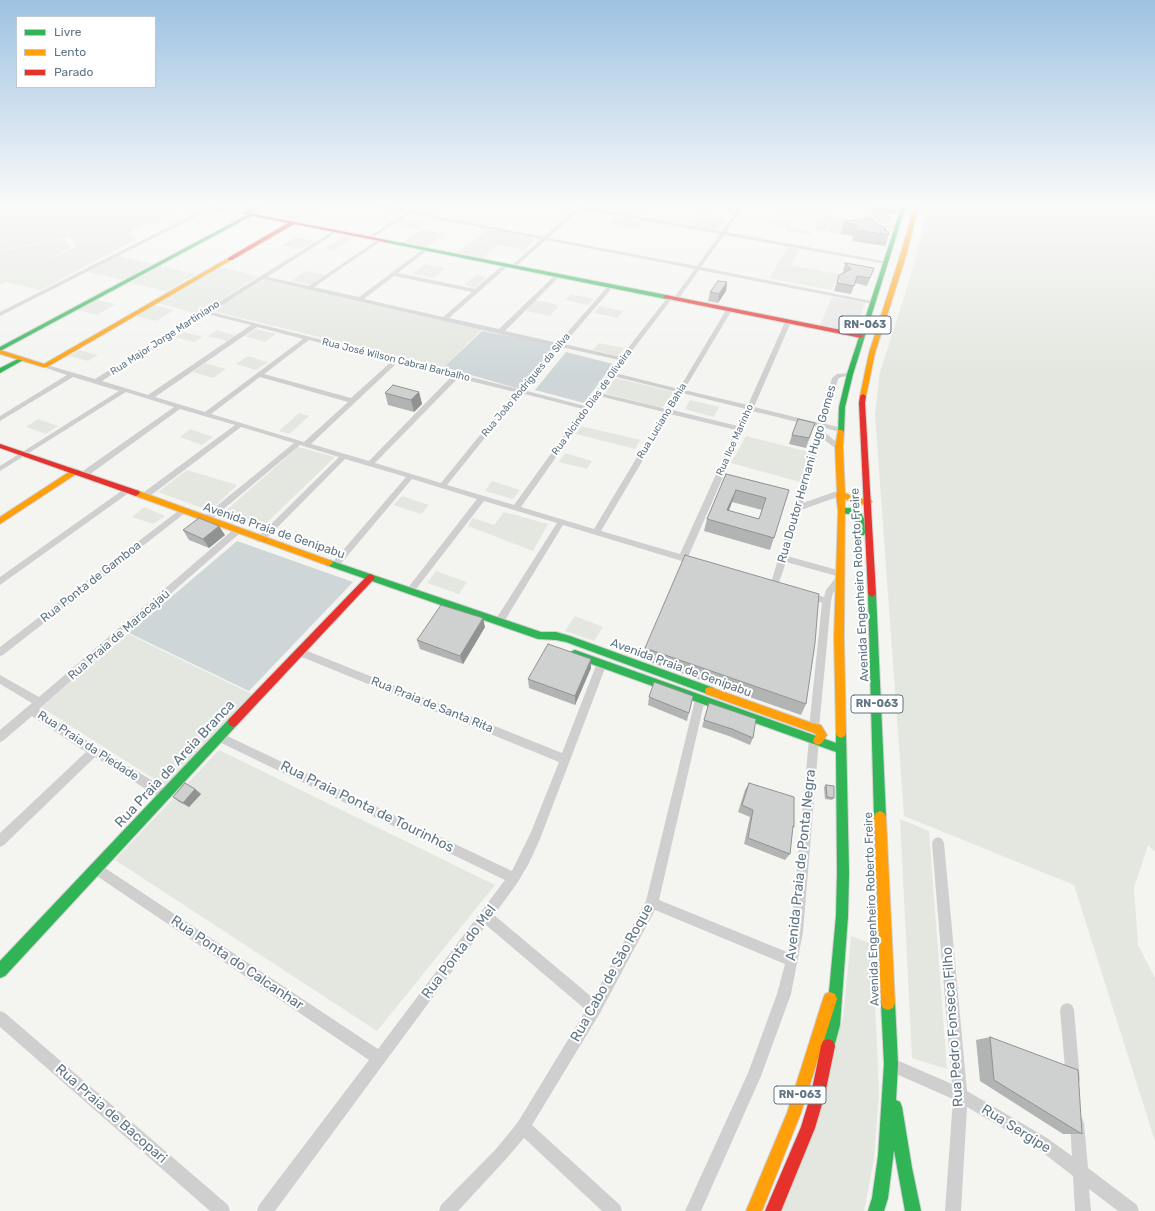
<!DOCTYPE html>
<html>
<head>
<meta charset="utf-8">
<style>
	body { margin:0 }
	#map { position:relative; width:1155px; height:1211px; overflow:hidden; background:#f4f4f1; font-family:Rubik,sans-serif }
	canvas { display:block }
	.legend { position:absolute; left:16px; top:16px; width:140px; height:72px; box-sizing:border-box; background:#fff; border:1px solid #bfc8ce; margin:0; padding:5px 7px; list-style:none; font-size:12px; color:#607585 }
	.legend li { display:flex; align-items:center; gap:8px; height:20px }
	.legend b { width:20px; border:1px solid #bfc8ce }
</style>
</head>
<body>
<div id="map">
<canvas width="1155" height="1211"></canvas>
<ul class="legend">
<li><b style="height:5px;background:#30b455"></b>Livre</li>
<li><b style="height:5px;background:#ff9f0a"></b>Lento</li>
<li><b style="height:5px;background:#e5322d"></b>Parado</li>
</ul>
</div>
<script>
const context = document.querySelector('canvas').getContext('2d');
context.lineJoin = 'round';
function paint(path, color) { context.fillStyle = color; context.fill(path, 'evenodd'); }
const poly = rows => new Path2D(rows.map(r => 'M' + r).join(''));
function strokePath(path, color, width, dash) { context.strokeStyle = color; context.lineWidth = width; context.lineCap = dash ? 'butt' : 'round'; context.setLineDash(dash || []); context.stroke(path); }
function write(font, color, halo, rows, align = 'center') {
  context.font = font + ' Rubik,sans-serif'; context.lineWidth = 4; context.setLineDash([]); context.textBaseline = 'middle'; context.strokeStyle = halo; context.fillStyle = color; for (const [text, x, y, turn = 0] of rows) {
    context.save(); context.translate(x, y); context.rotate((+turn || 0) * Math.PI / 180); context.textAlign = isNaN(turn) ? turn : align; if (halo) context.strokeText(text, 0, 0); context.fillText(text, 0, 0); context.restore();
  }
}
const built = poly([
	[832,219,891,229,886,246,852,241,853,236,827,232],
	[832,297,865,303,855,332,820,325]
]);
const green = poly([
	[0,205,186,205,128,233,138,238,41,290,6,282,0,285,0,251,64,239,71,247,44,262,77,246,69,237,0,250],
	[266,205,295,206,298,205,323,205,295,220,251,212],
	[621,205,646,205,636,216,614,211],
	[767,205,822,205,817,213],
	[929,205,1155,205,1155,852,1148,845,1134,888,1138,945,1155,978,1155,1141,1074,885,904,816,875,414,880,372,909,282],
	[868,211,892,215,889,224,865,221],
	[700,215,725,219,718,230,691,225],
	[809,216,831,219,830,223,820,222,829,223,825,232,815,230,819,221,807,220],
	[616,217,644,222,637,229,610,224],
	[403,219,427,224,419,229,395,224],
	[771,219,792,223,791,227,811,231,809,235,787,231,788,226,769,223],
	[422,229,445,234,427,247,403,242],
	[488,229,535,239,524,250,498,245,483,258,457,253],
	[345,236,354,237,333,251,325,248],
	[295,237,314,241,301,249,282,246],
	[788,247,799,249,791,265,839,274,831,290,769,278],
	[118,256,153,264,123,280,88,272],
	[424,264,445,268,434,278,413,274],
	[160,266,196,274,167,291,130,283],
	[221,267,258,276,199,314,157,303],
	[305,271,326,275,312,285,291,281],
	[476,275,487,277,475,288,464,285],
	[266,279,483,328,444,367,212,311],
	[570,294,594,299,588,305,565,300],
	[96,300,116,304,97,315,77,310],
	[535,300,559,305,550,316,526,311],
	[154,305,174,310,156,321,136,316],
	[599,306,623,311,618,318,594,313],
	[256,329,276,334,265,342,245,336],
	[217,330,236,336,227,341,208,336],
	[184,332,203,337,194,342,175,337],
	[599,343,624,348,619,356,593,350],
	[79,350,98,355,88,361,69,356],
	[248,356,268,362,256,370,236,364],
	[205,363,226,369,213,378,193,372],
	[615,378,674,392,662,408,605,393],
	[690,400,719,407,714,417,685,409],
	[299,413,309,416,289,434,279,431],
	[38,419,58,426,46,434,26,427],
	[581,426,640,440,635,449,576,434],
	[190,429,213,437,202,445,180,437],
	[746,436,809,452,800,482,731,463],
	[298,447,335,457,261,528,220,516],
	[565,453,592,461,587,469,559,462],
	[187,470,237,485,210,511,158,492],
	[492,481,520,490,513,499,485,491],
	[402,496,429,505,421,514,393,505],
	[144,507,165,516,153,524,132,517],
	[504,512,548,524,533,551,468,526,473,518,494,525],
	[436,571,467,582,459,594,427,583],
	[575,616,603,627,594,641,565,631],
	[128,634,252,694,165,786,41,707],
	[219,750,495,885,377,1031,115,860],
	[900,819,929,831,947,1069,912,1058],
	[851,936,872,944,876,1023,879,1093,874,1159,864,1211,780,1211,843,1019]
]);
const water = poly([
	[482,331,557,345,519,389,444,367],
	[566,352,613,364,584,403,535,390],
	[237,541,353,582,249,691,129,633]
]);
const street = poly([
	[370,205,377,205,409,211,418,205,423,205,414,212,544,237,576,208,562,206,562,205,578,206,584,205,583,207,722,231,741,205,745,205,726,232,889,262,886,264,724,235,701,267,876,302,873,304,699,270,677,301,675,302,672,300,695,269,546,240,513,269,511,268,511,266,541,239,410,214,370,239,368,238,368,237,406,213,370,205],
	[580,209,720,234,697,266,548,238,580,209],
	[753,205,761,205,900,228,898,229,753,205],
	[208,207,216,207,247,213,245,214,211,209,0,316,0,312,208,207],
	[333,231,337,232,267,277,309,286,379,239,381,240,381,241,314,287,359,297,426,247,429,249,428,250,398,273,475,289,503,265,507,265,507,267,449,318,499,329,555,275,559,275,559,277,505,331,558,343,608,286,612,286,612,288,564,344,621,357,667,298,671,298,671,300,615,373,679,389,726,310,729,308,732,310,684,390,748,405,785,322,788,320,791,322,754,407,819,423,832,378,837,374,852,373,852,375,841,377,838,379,826,424,842,428,844,430,840,432,825,428,824,432,843,447,839,449,836,449,822,438,803,503,840,490,844,493,843,495,801,510,787,556,841,571,845,574,844,580,833,593,831,601,819,728,818,731,814,733,810,731,809,728,822,603,804,597,803,595,807,592,824,597,826,590,837,576,786,562,777,588,774,589,770,586,818,427,752,411,688,557,698,560,699,562,698,564,695,565,563,525,502,625,499,626,496,625,494,622,496,619,557,523,484,501,413,593,410,594,407,593,406,591,407,589,477,499,412,479,338,567,335,568,332,567,331,565,332,563,406,477,345,459,263,542,257,542,256,540,257,538,339,457,300,445,208,522,202,522,201,520,202,518,294,443,241,427,146,499,140,499,139,497,140,495,235,425,180,409,86,477,80,477,80,473,174,407,126,392,0,471,0,466,119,391,73,377,0,421,0,416,67,375,43,367,43,365,47,365,95,379,202,312,203,311,206,310,333,231],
	[394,276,472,292,443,317,364,299,394,276],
	[264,279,500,334,555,346,518,389,211,312,264,279],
	[207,314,251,325,148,395,102,381,207,314],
	[257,327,303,339,205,412,155,397,257,327],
	[309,340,392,361,351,398,264,374,309,340],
	[561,347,619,360,585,406,523,390,561,347],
	[398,362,452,376,369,461,311,444,398,362],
	[613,376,677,392,666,409,601,393,613,376],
	[260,377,348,402,304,442,211,414,260,377],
	[458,378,515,392,441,483,375,463,458,378],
	[521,393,583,409,514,505,447,485,521,393],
	[682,393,746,409,738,426,672,410,682,393],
	[599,396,664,412,594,529,521,507,599,396],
	[670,414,736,430,680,554,601,531,670,414],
	[127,487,131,490,130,492,0,585,0,577,127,487],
	[182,508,186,511,185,513,3,655,0,656,0,647,182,508],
	[237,528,240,529,241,531,240,533,39,709,98,748,168,790,170,794,168,798,164,799,160,798,95,757,4,845,0,847,0,833,86,752,32,716,4,740,0,742,0,730,32,703,0,684,0,675,39,697,234,529,237,528],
	[300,648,562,753,597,663,599,660,602,659,605,660,607,663,540,839,529,863,518,882,494,915,593,998,646,901,696,696,700,695,704,696,705,699,659,900,787,952,791,932,809,739,810,736,814,734,818,736,819,739,803,932,791,994,761,1076,701,1211,685,1211,748,1073,777,994,785,964,655,910,600,1013,532,1125,620,1205,622,1211,602,1211,524,1138,506,1159,458,1211,439,1211,441,1205,496,1149,518,1122,586,1010,486,925,275,1211,257,1211,259,1205,369,1060,91,872,89,868,91,864,95,862,99,864,378,1049,505,880,215,740,214,737,215,734,219,732,223,734,512,871,531,832,559,762,297,655,295,652,297,649,300,648],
	[938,837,942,839,944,843,967,1091,1047,1138,1072,1156,1070,1123,1072,1118,1077,1116,1082,1118,1084,1123,1088,1168,1137,1205,1139,1211,1118,1211,1089,1189,1091,1211,1075,1211,1073,1176,1037,1148,967,1107,961,1211,945,1211,953,1099,887,1070,885,1065,887,1060,892,1058,952,1084,932,843,934,839,938,837],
	[1067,1003,1072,1005,1074,1010,1080,1080,1078,1085,1073,1087,1068,1085,1066,1080,1060,1010,1062,1005,1067,1003],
	[0,1011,5,1013,228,1205,230,1211,210,1211,0,1027,0,1011]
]);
const fast = poly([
	[258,205,263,205,247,214,243,213,258,205],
	[902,205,906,205,853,374,845,407,844,432,842,434,838,434,839,407,847,374,902,205],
	[249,214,253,215,0,351,0,347,249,214],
	[386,240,666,295,669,297,666,299,384,242,384,240,386,240],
	[20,358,25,359,0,373,0,368,20,358],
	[842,508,850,508,861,513,864,519,865,533,864,535,861,536,857,533,855,517,849,514,839,513,838,511,842,508],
	[329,560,541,632,556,632,570,636,714,688,715,691,714,694,710,695,566,642,556,640,538,639,326,565,325,563,329,560],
	[872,591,876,594,886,817,884,821,880,823,876,821,874,817,868,594,872,591],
	[575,650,836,743,836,733,837,730,841,728,845,730,846,733,849,873,848,916,840,1025,833,1051,828,1053,823,1051,821,1046,826,1025,836,916,837,873,836,752,572,657,570,654,572,651,575,650],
	[233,717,237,719,238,722,237,725,5,976,0,978,0,961,229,719,233,717],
	[888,996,893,998,895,1003,898,1064,896,1100,900,1102,902,1107,912,1168,921,1211,905,1211,894,1150,888,1198,884,1211,868,1211,872,1198,878,1156,884,1064,881,1003,883,998,888,996]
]);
const slow = poly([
	[915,205,919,205,906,256,875,353,866,396,865,397,861,397,860,396,869,353,900,256,915,205],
	[228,258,233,259,47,367,43,367,0,354,0,350,44,364,228,258],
	[838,430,842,430,844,432,843,447,845,493,857,498,871,500,872,502,868,505,856,504,845,499,844,637,846,733,845,736,841,738,837,736,836,733,834,637,838,511,836,494,837,492,835,447,838,430],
	[72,470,78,470,79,472,0,524,0,517,72,470],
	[136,490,332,561,333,563,329,566,326,565,133,495,132,493,133,491,136,490],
	[710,687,812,723,821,725,827,735,822,743,818,745,814,743,813,740,816,735,814,733,706,694,705,691,706,688,710,687],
	[880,811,884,813,886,817,895,1003,893,1008,888,1010,883,1008,881,1003,874,817,876,813,880,811],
	[830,992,835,994,837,999,801,1113,762,1211,746,1211,787,1113,823,999,825,994,830,992]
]);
const jam = poly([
	[243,212,386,240,388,241,386,242,294,224,232,260,228,260,228,258,288,223,245,214,243,212],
	[666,295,861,334,864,336,861,338,664,298,664,296,666,295],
	[863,394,866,396,865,403,876,594,872,597,868,594,859,403,860,396,863,394],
	[0,444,139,491,140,493,136,496,133,495,0,448,0,444],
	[371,574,375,577,374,579,237,725,233,727,229,725,228,722,229,719,368,575,371,574],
	[828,1039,833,1041,835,1046,825,1094,815,1128,781,1211,765,1211,801,1127,811,1094,821,1046,823,1041,828,1039]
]);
const wall = poly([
	[288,205,298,205,295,206],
	[872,205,897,205,894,214,870,210],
	[844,222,886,229,886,231,889,233,885,246,852,241,853,236,841,234],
	[845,263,874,268,867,286,855,283,851,294,834,291,839,275,844,272,843,270],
	[727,282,726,291,718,303,708,301,710,292],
	[419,392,422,404,414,412,388,405,385,393],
	[815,423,806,448,789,444,792,435],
	[726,474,789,490,770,550,704,531,707,519],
	[732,502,762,510,759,519,729,511],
	[183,530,225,535,209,548,189,540],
	[485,627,463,664,420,649,417,640],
	[645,648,806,704,801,715,644,660],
	[591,668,575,705,529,688,528,679],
	[693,696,687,721,648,705,649,697],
	[709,703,753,738,750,745,729,736,702,727],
	[749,783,794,827,792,829,790,854,785,860,744,844,750,817,738,812,745,790],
	[826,785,834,798,832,800,825,799,824,787],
	[195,789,201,794,189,807,179,802,173,797],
	[990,1037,1082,1134,1063,1134,980,1081,976,1040]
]);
const shadedWall = poly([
	[727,282,726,291,718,303,719,294],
	[419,392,422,404,414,412,411,400],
	[736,490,732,502,724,522,727,510],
	[219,526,225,535,209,548,203,539],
	[483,618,485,627,463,664,460,656],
	[591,659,591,668,575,705,575,696],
	[195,789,201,794,189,807,183,803]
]);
const building = poly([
	[883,205,897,205,896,207,883,205],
	[868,218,886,229,884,229,886,230,884,230,889,233,889,235,855,230,857,225,844,223,844,222,868,218],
	[845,263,874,268,870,278,857,276,854,286,837,283,839,275,851,269,845,263],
	[718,281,727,282,719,294,710,292,718,281],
	[393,385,419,392,411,400,385,393,393,385],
	[798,419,815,423,809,438,792,435,798,419],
	[726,474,789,490,774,538,707,519,726,474],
	[736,490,766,498,759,519,727,510,736,490],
	[199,518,219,526,203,539,183,530,199,518],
	[685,555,819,594,815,643,806,704,645,648,685,555],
	[441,605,483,618,460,656,417,640,441,605],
	[548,644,591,659,575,696,528,679,548,644],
	[654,682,693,696,689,713,649,697,654,682],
	[709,703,756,719,753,738,732,729,704,720,709,703],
	[185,783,195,789,183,803,173,797,185,783],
	[749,783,794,797,794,827,793,826,790,854,748,838,753,810,742,805,749,783],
	[826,785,834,786,834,798,827,797,826,785],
	[990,1037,1078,1070,1082,1134,994,1080,990,1037]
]);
const farStreetnames = [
	["Rua Major Jorge Martiniano",165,338,-33],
	["Rua José Wilson Cabral Barbalho",396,360,14],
	["Rua João Rodrigues da Silva",526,385,-50],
	["Rua Alcindo Dias de Oliveira",592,402,-54],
	["Rua Luciano Bahia",662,421,-59],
	["Rua Ilce Marinho",735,440,-66]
];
const shields = [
	[865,325,52],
	[877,704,52],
	[800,1095,52]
];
const shieldNames = [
	["RN-063",865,325],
	["RN-063",877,704],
	["RN-063",800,1095]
];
const streetNames = [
	["Rua Doutor Hernani Hugo Gomes",807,474,-74],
	["Avenida Praia de Genipabu",274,531,19],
	["Rua Ponta de Gamboa",91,582,-38],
	["Avenida Engenheiro Roberto Freire",860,585,-93],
	["Rua Praia de Maracajaú",119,635,-41],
	["Avenida Praia de Genipabu",681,668,20],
	["Rua Praia de Santa Rita",432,705,22],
	["Rua Praia da Piedade",88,746,33],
	["Avenida Engenheiro Roberto Freire",872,909,-92]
];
const nearStreetnames = [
	["Rua Praia de Areia Branca",175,764,-47],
	["Rua Praia Ponta de Tourinhos",367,807,26],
	["Avenida Praia de Ponta Negra",801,865,-84],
	["Rua Ponta do Mel",459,952,-53],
	["Rua Ponta do Calcanhar",237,963,34],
	["Rua Cabo de São Roque",612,973,-61],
	["Rua Pedro Fonseca Filho",953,1027,-94],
	["Rua Praia de Bacopari",111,1114,41],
	["Rua Sergipe",1016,1129,32]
];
paint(built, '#e4e5e4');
paint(green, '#e3e7df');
paint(water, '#ced6d8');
strokePath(fast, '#d1d2d2', 2);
strokePath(slow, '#d1d2d2', 2);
strokePath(jam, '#d1d2d2', 2);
paint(street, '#cfcfd0');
paint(fast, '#30b455');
paint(slow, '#ff9f0a');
paint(jam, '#e5322d');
paint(wall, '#b2b4b3');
paint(shadedWall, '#919292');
paint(building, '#cfd1d0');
strokePath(building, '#919292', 1);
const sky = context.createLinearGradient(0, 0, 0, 374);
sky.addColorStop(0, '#9dc2e2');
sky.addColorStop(0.55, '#fafaf9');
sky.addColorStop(1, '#fafaf900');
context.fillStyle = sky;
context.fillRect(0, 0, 1155, 374);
write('10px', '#607585', '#fff', farStreetnames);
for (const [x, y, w] of shields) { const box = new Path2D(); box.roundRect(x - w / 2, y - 9, w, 18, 3); context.fillStyle = '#fff'; context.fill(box); strokePath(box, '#607585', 1); }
write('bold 11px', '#607585', null, shieldNames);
write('12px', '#607585', '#fff', streetNames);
write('14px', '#607585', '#fff', nearStreetnames);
</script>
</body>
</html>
